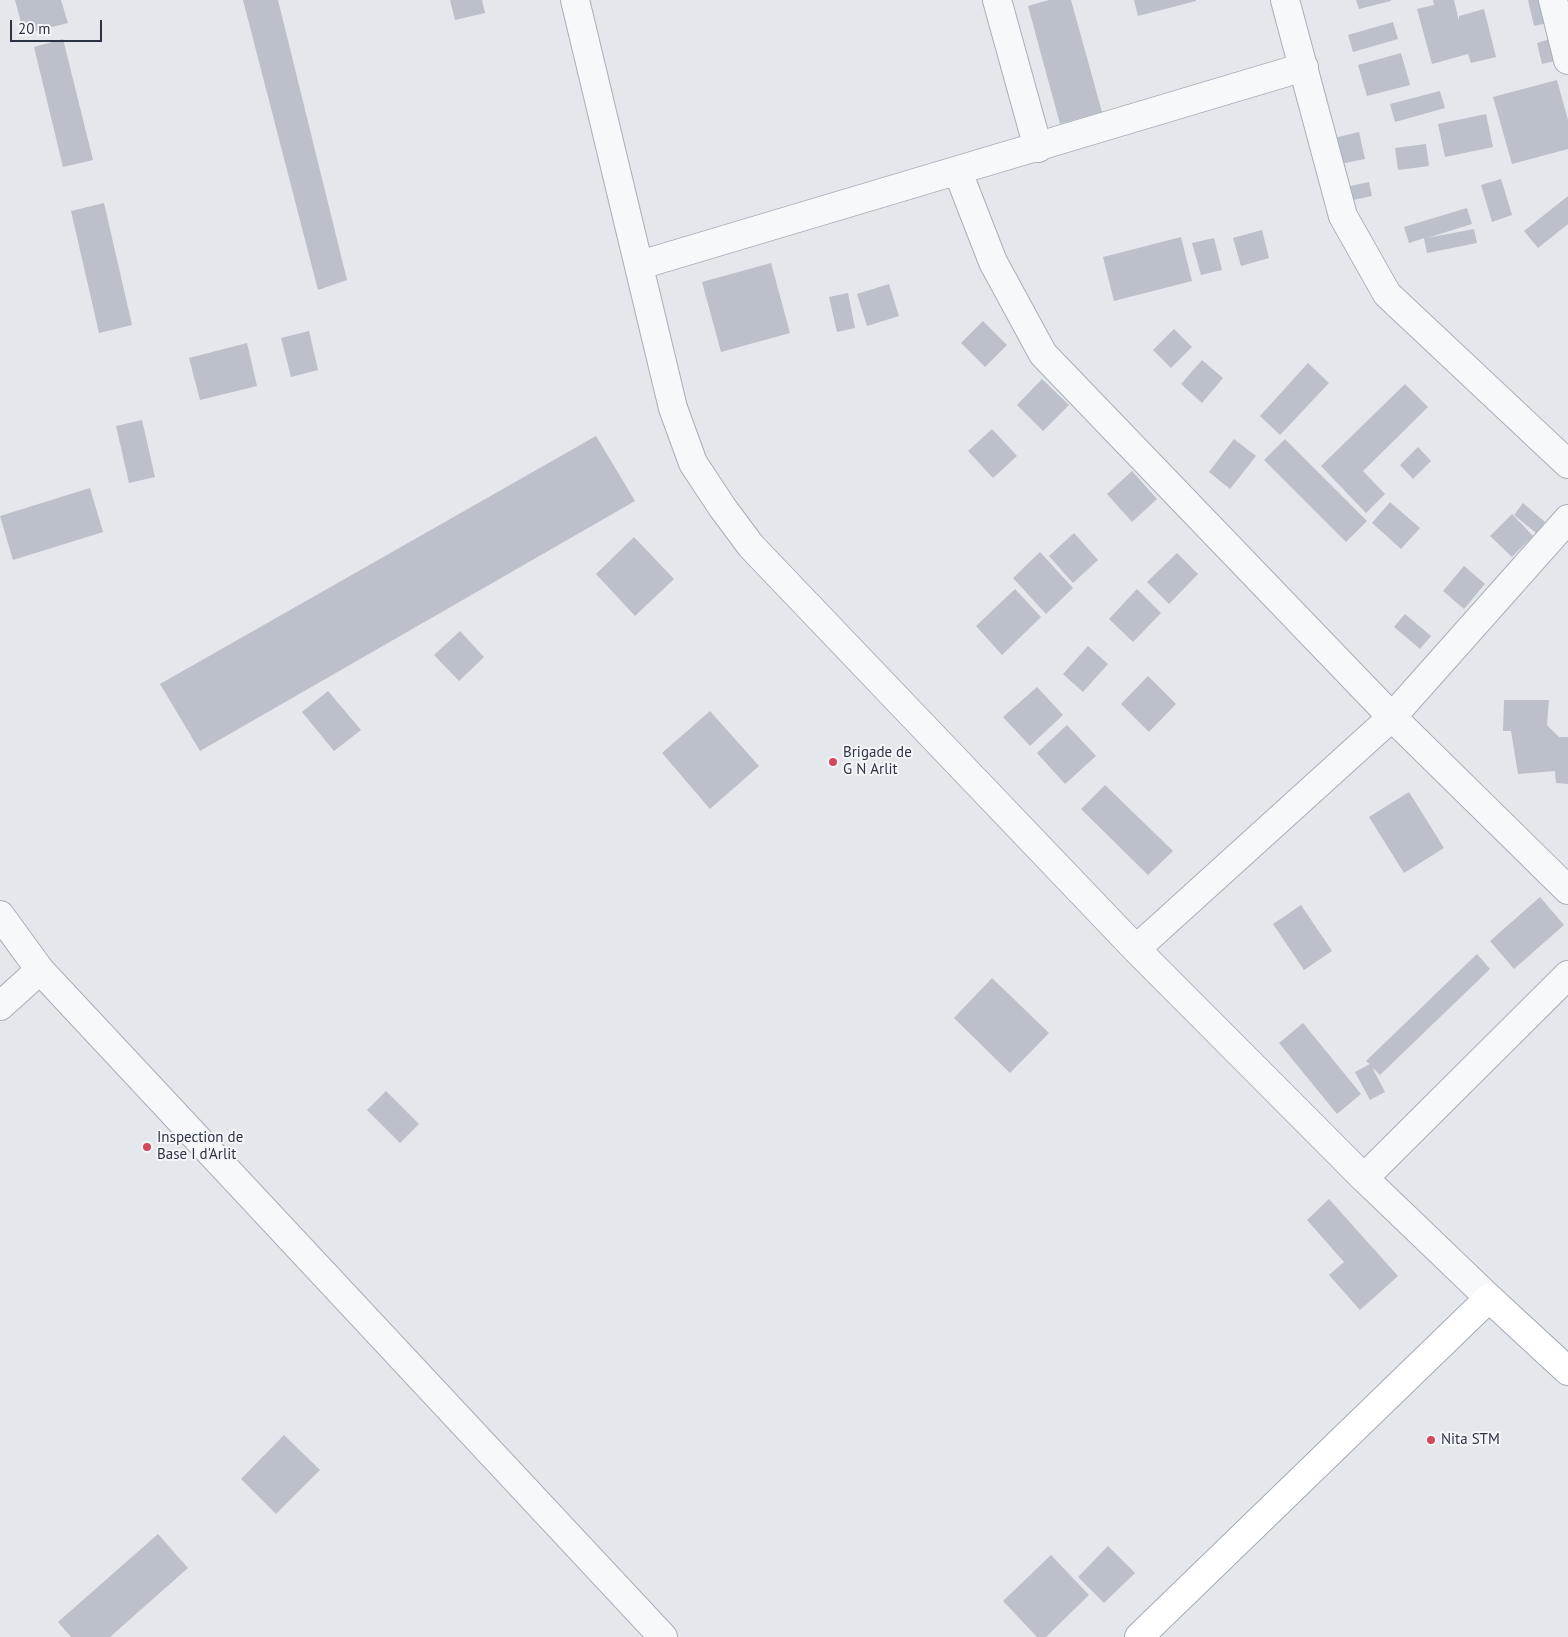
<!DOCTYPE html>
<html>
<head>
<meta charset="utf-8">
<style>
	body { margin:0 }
	#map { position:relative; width:1568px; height:1637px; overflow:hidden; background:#e4e7ec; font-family:"PT Sans",sans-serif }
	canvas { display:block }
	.scale { position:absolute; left:10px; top:20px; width:92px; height:22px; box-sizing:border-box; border:2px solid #2b3445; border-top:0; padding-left:6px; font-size:15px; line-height:18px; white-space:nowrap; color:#2b3445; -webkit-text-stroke:4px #f4f6f9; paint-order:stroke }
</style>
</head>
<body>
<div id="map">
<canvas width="1568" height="1637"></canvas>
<div class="scale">20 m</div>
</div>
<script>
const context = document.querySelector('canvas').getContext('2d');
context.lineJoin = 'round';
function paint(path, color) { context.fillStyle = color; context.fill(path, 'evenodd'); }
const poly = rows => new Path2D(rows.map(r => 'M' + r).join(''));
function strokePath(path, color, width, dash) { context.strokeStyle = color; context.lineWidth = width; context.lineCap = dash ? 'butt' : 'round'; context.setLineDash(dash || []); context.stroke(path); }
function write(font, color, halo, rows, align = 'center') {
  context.font = font + ' "PT Sans",sans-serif'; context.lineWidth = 4; context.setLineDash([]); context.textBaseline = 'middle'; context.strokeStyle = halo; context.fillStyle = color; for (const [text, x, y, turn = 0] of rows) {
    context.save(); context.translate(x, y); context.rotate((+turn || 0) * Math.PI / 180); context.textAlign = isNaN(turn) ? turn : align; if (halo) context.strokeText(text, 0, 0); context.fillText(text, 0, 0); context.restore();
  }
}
const building = poly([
	[15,0,61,0,68,23,24,34],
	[243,0,278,0,347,280,318,290],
	[450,0,482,0,485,13,455,20],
	[1049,0,1071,0,1102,112,1060,124,1028,6],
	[1134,0,1196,0,1196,1,1138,16],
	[1356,0,1391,0,1391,1,1359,9],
	[1433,0,1454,0,1459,21,1459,16,1484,9,1496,57,1471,63,1468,54,1432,64,1417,9,1434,5],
	[1528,0,1543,0,1548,23,1534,26],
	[1393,22,1398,39,1353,52,1348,35],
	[1553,38,1559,60,1542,64,1537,43],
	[63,39,93,160,63,167,34,47],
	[1401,53,1410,85,1367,96,1358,65],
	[1557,80,1568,120,1568,149,1512,164,1493,97],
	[1440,91,1445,108,1395,122,1390,104],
	[1486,114,1493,147,1445,157,1438,124],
	[1359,132,1365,159,1340,164,1334,138],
	[1426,144,1429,166,1398,170,1395,148],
	[1501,179,1512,215,1492,222,1481,185],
	[1369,182,1372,196,1348,201,1346,187],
	[1568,196,1568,224,1538,248,1524,231],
	[104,203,132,325,99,333,71,211],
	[1467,208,1472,224,1427,238,1474,229,1477,243,1427,253,1424,238,1409,243,1404,227],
	[1262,230,1269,258,1241,266,1233,238],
	[1181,237,1192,281,1114,301,1103,257],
	[1214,238,1222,270,1201,275,1192,243],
	[771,263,790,333,721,352,702,282],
	[889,284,899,316,867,326,857,294],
	[848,293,855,328,837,332,829,297],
	[983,321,1007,345,985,367,961,343],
	[1174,329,1192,347,1171,368,1153,350],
	[309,331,318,370,291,377,281,338],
	[247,343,257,386,200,400,189,358],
	[1202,360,1223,378,1202,403,1181,384],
	[1308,363,1329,383,1280,435,1260,416],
	[1042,379,1069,405,1043,431,1017,405],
	[1405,384,1428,407,1363,471,1385,494,1366,513,1321,466],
	[142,420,155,477,129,483,116,426],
	[992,429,1017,456,993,478,968,451],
	[596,436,635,501,200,751,160,684],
	[1234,439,1256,456,1230,489,1209,472],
	[1285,439,1367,521,1346,542,1264,460],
	[1418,447,1431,461,1413,479,1400,465],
	[1132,471,1157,499,1132,522,1107,494],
	[90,488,103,532,13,560,0,516],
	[1390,502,1420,528,1401,549,1372,523],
	[1523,503,1545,522,1536,533,1514,515],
	[1512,514,1533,536,1512,557,1490,536],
	[1074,533,1098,560,1073,583,1049,556],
	[634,537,674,579,635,616,596,574],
	[1040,552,1073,588,1046,614,1013,578],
	[1177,553,1198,574,1169,604,1147,582],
	[1464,566,1485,584,1464,609,1443,591],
	[1015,589,1041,617,1002,655,976,626],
	[1137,589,1161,613,1133,642,1109,619],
	[1405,614,1431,636,1420,649,1394,627],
	[460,631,484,657,459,681,434,655],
	[1088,646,1108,664,1083,692,1063,674],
	[1148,676,1176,704,1149,732,1121,704],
	[1037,687,1063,715,1030,746,1003,717],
	[328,691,361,730,334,751,302,712],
	[1504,700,1549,700,1547,725,1559,737,1568,737,1568,784,1556,783,1555,771,1518,774,1511,731,1503,731],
	[710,711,759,766,710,809,662,753],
	[1067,725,1096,756,1065,784,1037,753],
	[1105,785,1173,851,1148,875,1081,809],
	[1409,792,1444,848,1404,873,1369,817],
	[1540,897,1564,925,1514,969,1490,941],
	[1301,905,1332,951,1304,970,1273,924],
	[1477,954,1490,969,1380,1075,1372,1067,1385,1092,1370,1100,1355,1072,1370,1064,1366,1061],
	[992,978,1049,1033,1010,1073,954,1018],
	[1303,1023,1361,1094,1337,1114,1279,1043],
	[386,1091,419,1124,400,1143,367,1110],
	[1329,1199,1398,1276,1360,1310,1329,1275,1344,1262,1307,1220],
	[284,1435,320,1470,276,1514,241,1479],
	[158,1534,188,1568,110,1637,71,1637,58,1622],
	[1108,1546,1135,1573,1104,1603,1078,1577],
	[1051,1555,1089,1595,1046,1637,1037,1637,1003,1601]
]);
const minor = poly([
	[575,0,673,408,693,463,722,507,751,546,1136,949,1364,1178,1489,1298],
	[997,0,1038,148],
	[1285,0,1343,216,1387,294,1568,464],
	[1553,0,1568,60],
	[958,172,993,262,1043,354,1392,717,1568,890],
	[640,265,1304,67],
	[0,915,40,970,663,1637],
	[1136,949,1392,717,1568,519],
	[0,1006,40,970],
	[1364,1178,1568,975]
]);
const major = poly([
	[1139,1637,1489,1298,1568,1371]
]);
const markers = [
	[833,762,5,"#d1495b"],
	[147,1147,5,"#d1495b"],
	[1431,1440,5,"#d1495b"]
];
const poiNames = [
	["Brigade de",843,753],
	["G N Arlit",843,770],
	["Inspection de",157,1138],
	["Base I d'Arlit",157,1155],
	["Nita STM",1441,1440]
];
paint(building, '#bbc0ca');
strokePath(minor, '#a9aeb7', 30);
strokePath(major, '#a3abb8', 30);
strokePath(minor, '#f7f8fa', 28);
strokePath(major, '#fff', 28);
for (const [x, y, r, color] of markers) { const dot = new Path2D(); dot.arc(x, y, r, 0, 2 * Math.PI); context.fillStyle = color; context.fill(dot); strokePath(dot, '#f4f6f9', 2); }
write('15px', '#2b3445', '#f4f6f9', poiNames, 'left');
</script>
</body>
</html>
